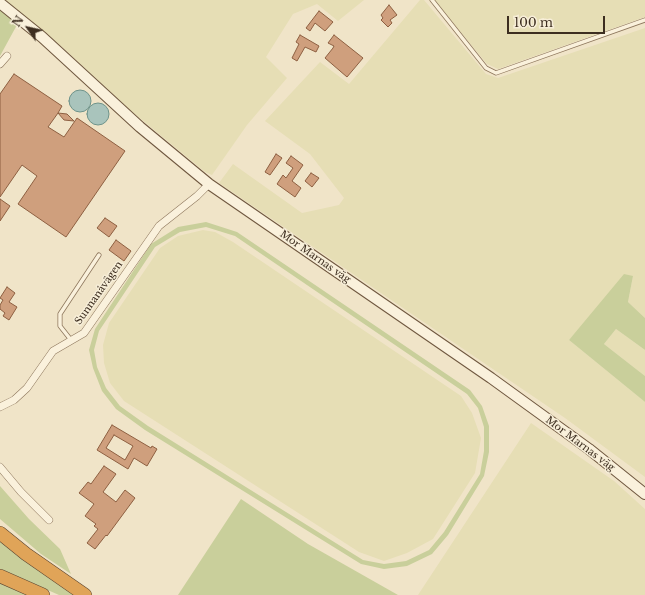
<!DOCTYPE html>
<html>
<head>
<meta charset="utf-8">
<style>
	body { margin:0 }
	#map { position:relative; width:645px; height:595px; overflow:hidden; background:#f0e4c8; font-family:"Libre Baskerville",serif }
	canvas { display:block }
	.north { position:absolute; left:8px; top:8px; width:40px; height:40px; -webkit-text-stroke:3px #f7eed8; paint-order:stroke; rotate:304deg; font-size:11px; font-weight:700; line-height:16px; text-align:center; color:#3d2e20 }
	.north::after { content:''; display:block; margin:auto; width:14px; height:18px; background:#3d2e20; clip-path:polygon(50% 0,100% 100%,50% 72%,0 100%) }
	.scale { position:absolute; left:507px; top:16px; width:98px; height:18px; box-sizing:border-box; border:2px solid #3d2e20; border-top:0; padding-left:5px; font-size:12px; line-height:14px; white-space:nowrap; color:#3d2e20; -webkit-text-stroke:3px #f7eed8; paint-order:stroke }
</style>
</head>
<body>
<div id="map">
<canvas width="645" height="595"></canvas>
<div class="north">N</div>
<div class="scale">100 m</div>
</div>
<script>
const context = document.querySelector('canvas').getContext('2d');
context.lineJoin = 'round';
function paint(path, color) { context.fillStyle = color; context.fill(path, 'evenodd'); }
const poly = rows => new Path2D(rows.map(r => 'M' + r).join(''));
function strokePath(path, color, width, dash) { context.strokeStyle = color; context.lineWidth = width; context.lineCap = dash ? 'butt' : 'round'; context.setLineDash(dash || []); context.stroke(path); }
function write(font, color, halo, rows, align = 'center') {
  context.font = font + ' "Libre Baskerville",serif'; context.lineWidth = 3; context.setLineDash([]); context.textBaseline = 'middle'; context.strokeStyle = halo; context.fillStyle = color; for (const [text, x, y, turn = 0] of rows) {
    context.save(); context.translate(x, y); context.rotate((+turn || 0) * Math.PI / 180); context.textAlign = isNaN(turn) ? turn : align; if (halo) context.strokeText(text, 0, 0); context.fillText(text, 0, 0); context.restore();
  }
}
const farmland = poly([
	[1,0,364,0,338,21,317,4,293,14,266,57,287,78,247,125,212,175,205,172,130,110,62,47],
	[420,0,424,0,486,74,498,78,645,28,645,318,628,302,633,276,569,340,645,402,645,477,565,418,219,183,233,164,302,213,339,205,344,198,310,154,265,121,320,62,349,84],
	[434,0,645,0,645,17,498,69,487,64],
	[203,230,215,232,233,242,461,396,472,413,481,438,475,473,433,539,407,553,384,561,359,552,124,401,110,383,104,363,103,345,109,323,160,248,178,236],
	[616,329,645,350,645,376,604,344],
	[531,423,614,481,645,509,645,595,418,595]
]);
const green = poly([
	[0,9,18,23,0,56],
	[206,222,237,232,470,390,482,406,489,426,489,452,484,476,448,535,432,554,407,566,384,569,361,564,145,430,116,409,102,391,93,368,89,350,95,329,151,244,178,227],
	[206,227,235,236,467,394,478,408,484,427,484,451,480,474,444,532,429,550,406,561,384,564,363,560,148,426,120,406,106,388,97,367,94,350,99,331,155,247,180,232],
	[624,274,633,276,628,302,645,318,645,350,616,329,604,344,645,376,645,402,569,340],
	[0,486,29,519,60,549,71,574,41,554,0,519],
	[241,499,308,544,398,595,178,595],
	[0,538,79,595,59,595,0,569],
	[0,581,32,595,0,595]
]);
const water = poly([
	'69 101a11 11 0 1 1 22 0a11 11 0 1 1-22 0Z',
	'87 114a11 11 0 1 1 22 0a11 11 0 1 1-22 0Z'
]);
const building = poly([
	[389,5,397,15,390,20,392,23,388,27,381,20,383,18,381,15,389,5],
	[319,11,333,22,325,31,315,23,310,31,306,28,319,11],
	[300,35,319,46,316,52,305,47,297,61,292,58,299,44,296,42,300,35],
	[334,35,363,58,347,77,325,58,333,48,334,46,328,43,334,35],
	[14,74,62,106,58,113,67,114,74,121,64,120,58,113,48,127,64,137,77,118,125,151,66,237,18,204,37,176,22,165,0,197,0,94,14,74],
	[276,154,282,158,270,175,265,172,276,154],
	[291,156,303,165,292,181,301,188,295,197,277,184,283,175,286,178,293,168,286,163,291,156],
	[311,173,319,178,312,187,305,181,311,173],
	[0,199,10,206,0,221,0,199],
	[105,218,117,226,109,237,97,228,105,218],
	[116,240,131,251,124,261,109,250,116,240],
	[7,287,15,293,9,302,17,307,9,320,3,316,5,313,0,309,0,305,3,300,0,298,7,287],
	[112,425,151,448,152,446,157,449,147,466,134,458,128,469,97,450,112,425],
	[114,435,133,446,125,460,106,448,114,435],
	[104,466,116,474,103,492,116,502,125,490,135,498,107,536,106,535,95,549,87,543,98,529,94,526,96,524,85,516,94,504,79,493,88,482,91,484,104,466]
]);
const lane = poly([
	[432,0,486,68,496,73,645,20],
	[71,340,60,326,60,314,99,255]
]);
const street = poly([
	[0,64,7,56],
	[0,407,14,400,27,388,53,351,84,333,159,226,197,196,209,184],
	[0,467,21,492,49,520]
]);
const secondary = poly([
	[0,3,42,37,140,127,209,184,491,378,589,449,645,494]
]);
const highway = poly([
	[0,533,26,554,85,595],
	[0,576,43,595]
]);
const streetNames = [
	["Mor Marnas väg",315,257,35],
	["Sunnanåvägen",99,293,-55],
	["Mor Marnas väg",580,444,37]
];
paint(farmland, '#e6deb5');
paint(green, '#c9cf9b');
paint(water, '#a9c4bc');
strokePath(water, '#6f938a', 1);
paint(building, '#cf9f7d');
strokePath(building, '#8d5f41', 1);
strokePath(lane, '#8d765c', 5);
strokePath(street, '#8d765c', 8);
strokePath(secondary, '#6f573f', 12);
strokePath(highway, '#5b4430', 14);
strokePath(lane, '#faf1dc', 3.5);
strokePath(street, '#faf1dc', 7);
strokePath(secondary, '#faf1dc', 10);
strokePath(highway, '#e0a458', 13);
write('10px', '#3d2e20', '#f7eed8', streetNames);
</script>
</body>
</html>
